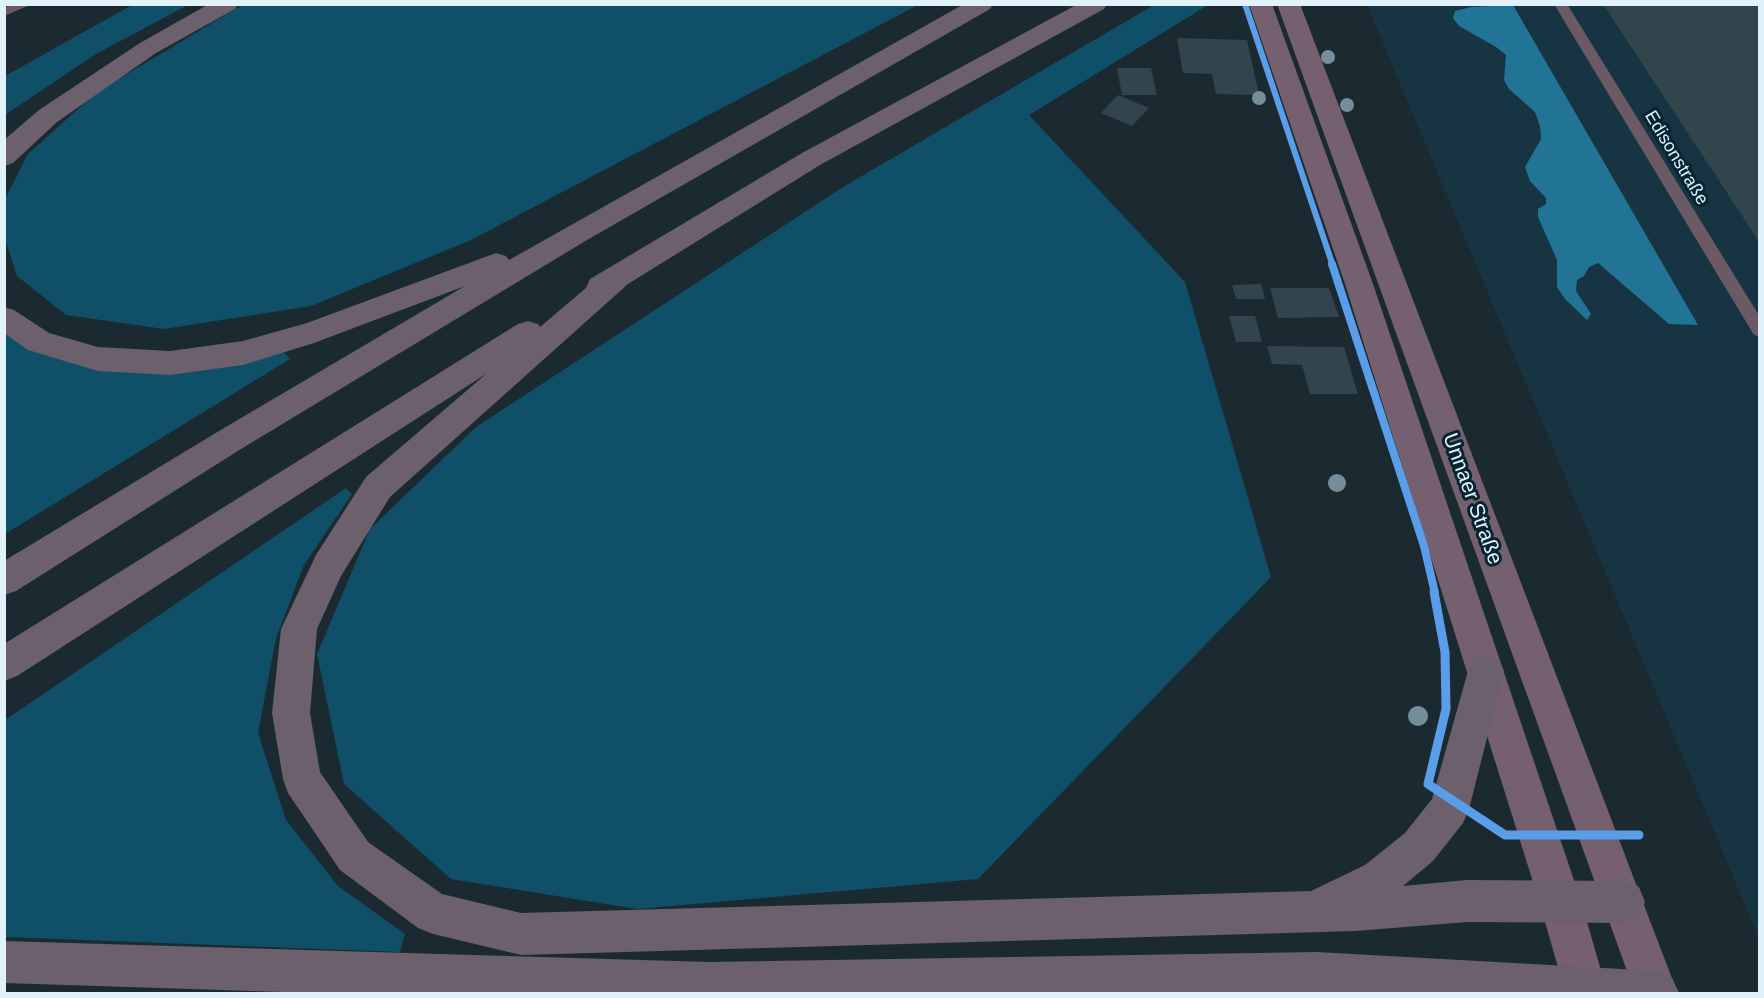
<!DOCTYPE html>
<html>
<head>
<meta charset="utf-8">
<style>
	body { margin:0 }
	#map { position:relative; width:1764px; height:998px; overflow:hidden; background:#1b2a31; font-family:Helvetica,sans-serif }
	canvas { display:block }
	.frame { position:absolute; inset:0; border:6px solid #e1f2fa; pointer-events:none }
</style>
</head>
<body>
<div id="map">
<canvas width="1764" height="998"></canvas>
<div class="frame"></div>
</div>
<script>
const context = document.querySelector('canvas').getContext('2d');
context.lineJoin = 'round';
function paint(path, color) { context.fillStyle = color; context.fill(path, 'evenodd'); }
const poly = rows => new Path2D(rows.map(r => 'M' + r).join(''));
function strokePath(path, color, width, dash) { context.strokeStyle = color; context.lineWidth = width; context.lineCap = dash ? 'butt' : 'round'; context.setLineDash(dash || []); context.stroke(path); }
function write(font, color, halo, rows, align = 'center') {
  context.font = font + ' Helvetica,sans-serif'; context.lineWidth = 6; context.setLineDash([]); context.textBaseline = 'middle'; context.strokeStyle = halo; context.fillStyle = color; for (const [text, x, y, turn = 0] of rows) {
    context.save(); context.translate(x, y); context.rotate((+turn || 0) * Math.PI / 180); context.textAlign = isNaN(turn) ? turn : align; if (halo) context.strokeText(text, 0, 0); context.fillText(text, 0, 0); context.restore();
  }
}
const built = poly([
	[1367,5,1759,5,1759,938]
]);
const green = poly([
	[134,4,188,5,96,54,5,115,5,76],
	[242,5,918,5,471,240,311,306,164,329,66,315,17,276,5,239,4,201,28,154,97,92],
	[1154,5,1208,5,1029,115,1185,282,1271,577,978,879,637,909,451,879,344,784,317,654,370,529,476,427,843,187],
	[4,327,94,367,283,351,290,359,5,534],
	[346,488,352,494,304,565,276,638,258,733,286,820,338,886,405,934,400,952,5,937,5,720]
]);
const water = poly([
	[1513,5,1698,325,1669,324,1598,263,1589,267,1584,276,1577,280,1576,291,1591,314,1587,320,1565,299,1557,287,1557,260,1538,217,1538,209,1546,204,1546,198,1530,181,1525,167,1541,139,1540,126,1535,112,1509,89,1504,80,1506,55,1496,47,1459,26,1453,18,1455,11,1471,7]
]);
const building = poly([
	[1603,4,1760,4,1760,243],
	[1177,38,1247,40,1259,95,1216,94,1212,74,1183,73],
	[1117,68,1151,68,1157,95,1122,95],
	[1118,95,1149,108,1132,126,1101,113],
	[1261,284,1265,299,1236,299,1232,285],
	[1270,288,1329,288,1339,317,1278,318],
	[1229,316,1255,316,1262,342,1236,342],
	[1267,346,1344,347,1358,394,1310,394,1302,365,1272,364]
]);
const service = poly([
	[13,4,32,4,4,16,4,8,13,4],
	[1554,4,1567,4,1760,317,1760,337,1754,335,1554,4]
]);
const primary = poly([
	[1249,4,1272,4,1373,284,1581,901,1606,988,1604,994,1566,994,1564,988,1539,901,1345,284,1249,4],
	[1277,4,1300,4,1678,994,1635,993,1277,4]
]);
const motorway = poly([
	[209,4,238,4,235,9,156,53,57,122,13,163,4,166,4,140,39,110,140,43,209,4],
	[964,4,993,4,990,9,587,240,241,449,16,591,4,595,4,561,219,431,465,286,314,343,243,365,170,375,98,371,28,350,4,333,4,307,14,310,49,333,98,347,170,351,243,341,307,323,496,253,506,256,509,260,964,4],
	[1078,4,1107,4,1104,9,820,165,628,284,390,497,341,576,317,629,310,713,320,772,368,842,442,894,521,913,1311,891,1365,865,1405,833,1432,799,1468,671,1473,659,1486,654,1499,659,1504,671,1469,809,1463,823,1433,861,1403,886,1467,880,1624,881,1639,887,1645,902,1639,917,1624,923,1467,922,1356,931,521,955,433,934,418,928,340,870,288,793,283,779,272,713,281,629,316,555,366,477,486,374,17,676,4,681,4,644,518,324,528,321,538,324,540,327,586,288,590,279,802,153,1078,4],
	[4,941,709,962,1317,952,1657,971,1672,978,1679,993,345,994,4,983,4,941]
]);
const cyclewayFar2 = poly([
	[1245,4,1333,266]
]);
const cyclewayFar1 = poly([
	[1332,264,1424,546,1435,593]
]);
const cycleway = poly([
	[1434,592,1445,652,1446,709,1428,784,1505,835,1639,835]
]);
const trees = [
	[1328,57,7],
	[1259,98,7],
	[1347,105,7],
	[1337,483,9],
	[1418,716,10]
];
const farStreetnames = [
	["Edisonstraße",1676,158,59]
];
const streetNames = [
	["Unnaer Straße",1472,499,70]
];
paint(built, '#173442');
paint(green, '#0f4f68');
paint(water, '#227496');
paint(building, '#32444c');
paint(service, '#6b5964');
paint(primary, '#74606e');
paint(motorway, '#6b606b');
strokePath(cyclewayFar2, '#5a9eea', 6);
strokePath(cyclewayFar1, '#5a9eea', 8);
strokePath(cycleway, '#5a9eea', 9);
context.fillStyle = '#768e9a';
for (const [x, y, r] of trees) { context.beginPath(); context.arc(x, y, r, 0, 2 * Math.PI); context.fill(); }
write('18px', '#e1f2fa', '#062431', farStreetnames);
write('21px', '#e1f2fa', '#062431', streetNames);
</script>
</body>
</html>
